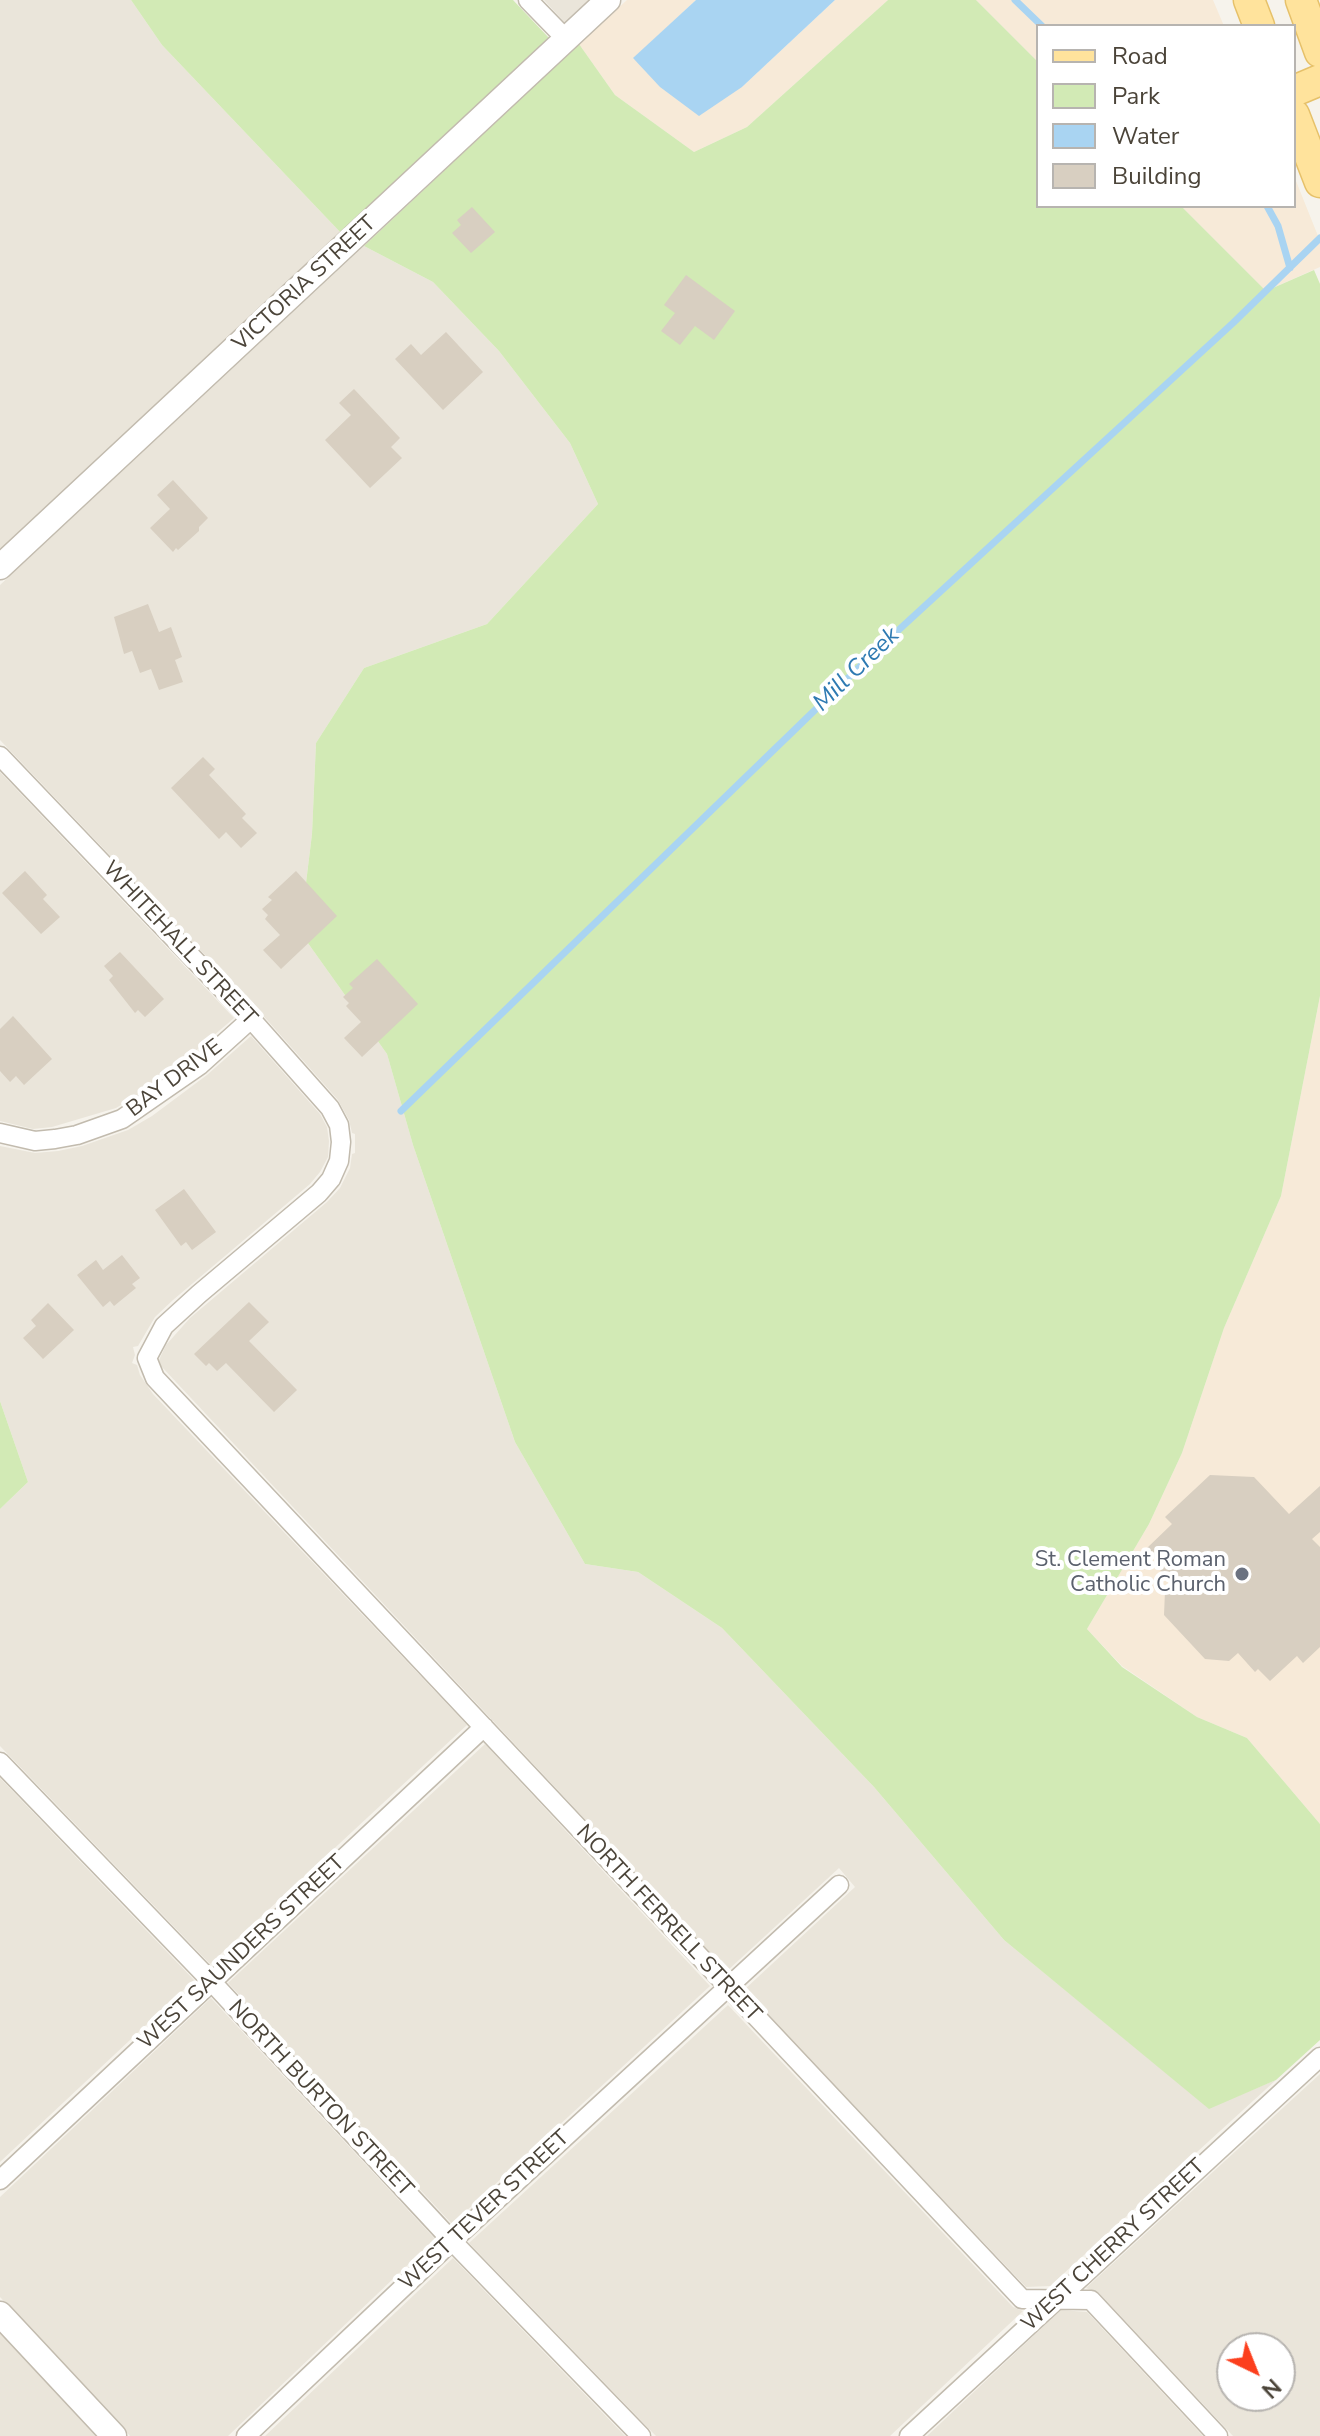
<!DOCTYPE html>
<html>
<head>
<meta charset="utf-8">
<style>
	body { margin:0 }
	#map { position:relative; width:1320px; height:2436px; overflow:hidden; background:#f6f3ec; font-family:"Nunito Sans",sans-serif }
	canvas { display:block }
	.legend { position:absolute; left:1036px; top:24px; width:260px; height:184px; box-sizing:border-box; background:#fff; border:2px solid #b7b4b0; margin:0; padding:10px 14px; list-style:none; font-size:24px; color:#4b4439 }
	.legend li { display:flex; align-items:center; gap:16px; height:40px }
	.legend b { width:40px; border:2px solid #b7b4b0 }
	.north { position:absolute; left:1216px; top:2332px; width:80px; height:80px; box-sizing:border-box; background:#fff; border:2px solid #b7b4b0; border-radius:50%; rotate:137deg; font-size:22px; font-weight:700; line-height:32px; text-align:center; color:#4b4439 }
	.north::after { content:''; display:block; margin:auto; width:28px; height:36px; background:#fc3f1d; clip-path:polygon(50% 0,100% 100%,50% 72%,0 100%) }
</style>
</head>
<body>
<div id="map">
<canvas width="1320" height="2436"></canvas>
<ul class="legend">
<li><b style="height:10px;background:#ffe39c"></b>Road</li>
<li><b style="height:22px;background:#d2eab5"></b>Park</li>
<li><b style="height:22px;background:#a9d4f2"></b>Water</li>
<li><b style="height:22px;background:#d8cfc1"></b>Building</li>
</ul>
<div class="north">N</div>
</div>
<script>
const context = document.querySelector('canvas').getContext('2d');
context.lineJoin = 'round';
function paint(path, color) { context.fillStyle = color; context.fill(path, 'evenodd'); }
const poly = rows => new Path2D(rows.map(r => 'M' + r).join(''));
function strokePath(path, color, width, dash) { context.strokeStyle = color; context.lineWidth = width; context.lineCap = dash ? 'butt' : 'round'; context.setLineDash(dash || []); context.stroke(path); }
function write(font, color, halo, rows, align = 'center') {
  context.font = font + ' "Nunito Sans",sans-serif'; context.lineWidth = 8; context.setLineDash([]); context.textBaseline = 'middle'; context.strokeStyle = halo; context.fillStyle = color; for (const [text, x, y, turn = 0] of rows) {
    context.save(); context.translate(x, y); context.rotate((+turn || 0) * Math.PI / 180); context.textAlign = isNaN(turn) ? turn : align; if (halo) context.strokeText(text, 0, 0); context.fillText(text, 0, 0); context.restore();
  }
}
const residential = poly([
	[0,0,131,0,162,45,341,233,0,550],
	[544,0,590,0,565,23],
	[364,246,433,282,499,351,570,443,598,504,487,624,364,668,316,743,312,834,300,932,387,1054,413,1145,515,1442,585,1564,638,1572,722,1628,874,1787,1004,1940,1209,2108,1276,2080,1050,2286,1026,2287,744,1990,855,1887,839,1868,727,1971,161,1366,159,1360,166,1345,190,1318,327,1202,340,1188,350,1168,352,1154,355,1153,355,1134,352,1133,349,1120,338,1100,268,1021,0,740,0,585],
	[0,772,234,1018,191,1055,136,1096,116,1108,52,1127,33,1129,0,1121],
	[251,1036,320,1114,327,1127,329,1141,328,1157,320,1172,310,1184,173,1300,155,1317,138,1346,133,1347,135,1355,132,1363,137,1365,140,1375,153,1394,467,1725,210,1964,0,1746,0,1509,28,1482,0,1401,0,1146,35,1153,58,1151,82,1146,128,1130,152,1116,207,1075],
	[485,1744,710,1986,452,2224,228,1983],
	[0,1778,194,1980,0,2162],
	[211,1998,435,2239,228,2436,130,2436,0,2297,0,2197],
	[728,2005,1013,2307,1023,2311,890,2436,656,2436,469,2243],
	[1320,2074,1320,2436,1233,2436,1099,2293,1086,2288],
	[1232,2348,1280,2348,1280,2396,1232,2396],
	[453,2258,625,2436,265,2436],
	[1061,2310,1087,2312,1203,2436,927,2436],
	[0,2330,99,2436,0,2436]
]);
const commercial = poly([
	[627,0,696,0,633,59,742,87,835,0,888,0,747,127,694,152,615,95,579,44],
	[976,0,1213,0,1224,26,1038,26,1038,62],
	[1294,176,1320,241,1320,267,1266,291,1181,206,1294,206],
	[1320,996,1320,1824,1247,1738,1197,1717,1122,1666,1087,1629,1149,1524,1182,1453,1224,1328,1281,1196]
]);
const green = poly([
	[131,0,513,0,549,38,341,233,162,45],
	[888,0,976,0,1038,62,1038,206,1181,206,1266,291,1314,270,1320,284,1320,996,1281,1196,1224,1328,1182,1453,1149,1524,1087,1629,1122,1667,1197,1717,1247,1738,1320,1824,1320,2040,1276,2080,1209,2109,1004,1940,874,1787,722,1628,638,1572,585,1564,515,1442,413,1145,387,1054,300,932,312,834,316,743,364,668,487,624,598,504,570,443,499,351,433,282,364,246,579,44,615,95,694,152,747,127],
	[0,1401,28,1482,0,1509]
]);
const water = poly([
	[696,0,835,0,742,87,699,116,660,87,633,58]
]);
const stream = poly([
	[1015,0,1042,26],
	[1267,206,1278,226,1290,268],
	[401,1111,879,648,1233,323,1320,238]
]);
const building = poly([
	[472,207,495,232,471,253,452,233,461,225,457,220],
	[686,275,735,311,714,340,695,326,680,345,661,331,675,313,664,305],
	[446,332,483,372,443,410,395,359,411,344,421,355],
	[354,389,400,438,391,447,402,458,370,488,325,440,351,415,339,403],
	[173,480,208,518,199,527,199,531,178,550,176,548,173,552,150,528,170,509,157,495],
	[148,604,159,632,171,627,182,657,175,660,183,682,159,690,151,669,140,673,132,651,124,654,114,617],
	[203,757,215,769,209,775,246,814,242,818,257,833,241,848,226,832,219,839,171,788],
	[25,871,47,895,43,899,60,917,41,934,2,893],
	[296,871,337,916,281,969,263,950,280,935,265,919,268,915,262,909,272,900,268,897],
	[120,952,164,999,145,1017,138,1010,135,1013,109,980,113,976,104,966],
	[377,959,418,1004,362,1057,344,1038,361,1022,346,1006,349,1003,343,997,353,988,349,984],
	[13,1016,52,1059,24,1085,16,1076,10,1082,0,1071,0,1029],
	[184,1189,216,1232,192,1250,186,1242,181,1246,155,1210],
	[122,1255,140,1278,132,1284,136,1288,114,1306,110,1301,103,1307,77,1275,96,1260,103,1270],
	[249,1302,269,1322,249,1341,297,1390,274,1412,226,1363,217,1371,209,1363,206,1366,194,1354],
	[48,1303,74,1330,43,1359,23,1338,36,1326,31,1320],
	[1210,1475,1254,1477,1289,1514,1320,1486,1320,1532,1312,1539,1320,1547,1320,1647,1303,1663,1297,1656,1270,1681,1258,1669,1255,1672,1238,1653,1229,1661,1205,1659,1164,1615,1165,1591,1173,1583,1154,1564,1157,1561,1146,1549,1172,1524,1165,1517]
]);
const minor = poly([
	[528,0,566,39],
	[0,756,251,1019,330,1108,339,1125,341,1142,339,1161,331,1179,319,1193,199,1294,164,1326,147,1358,155,1378,1022,2299,1091,2300,1218,2436],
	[0,1133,35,1141,55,1139,77,1135,122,1119,200,1065,251,1019],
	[0,1762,211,1981,452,2241,641,2436],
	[0,2180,484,1727],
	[246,2436,452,2241,839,1885],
	[909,2436,1320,2057]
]);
const tertiary = poly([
	[0,567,608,0],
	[0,2314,114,2436]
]);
const primary = poly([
	[1249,0,1259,26],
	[1301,0,1320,52],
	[1294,91,1320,80],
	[1294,115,1320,182]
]);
const markers = [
	[1242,1574,8,"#6b7280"]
];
const streetNames = [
	["VICTORIA STREET",305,284,-43],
	["WHITEHALL STREET",179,944,47],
	["BAY DRIVE",175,1079,-37],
	["NORTH FERRELL STREET",668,1924,47],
	["WEST SAUNDERS STREET",242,1953,-43],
	["NORTH BURTON STREET",320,2099,47],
	["WEST TEVER STREET",485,2211,-43],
	["WEST CHERRY STREET",1114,2246,-43]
];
const worshipNames = [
	["St. Clement Roman",1226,1561],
	["Catholic Church",1226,1586]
];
const waterNames = [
	["Mill Creek",857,670,-44]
];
paint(residential, '#eae5da');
paint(commercial, '#f7ead8');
paint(green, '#d2eab5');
paint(water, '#a9d4f2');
strokePath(stream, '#a9d4f2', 7);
paint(building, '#d8cfc1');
strokePath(minor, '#c2bbae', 21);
strokePath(tertiary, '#c2bbae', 27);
strokePath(primary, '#e6c16a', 33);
strokePath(minor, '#fff', 18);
strokePath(tertiary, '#fff', 24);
strokePath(primary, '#ffe39c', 30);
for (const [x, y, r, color] of markers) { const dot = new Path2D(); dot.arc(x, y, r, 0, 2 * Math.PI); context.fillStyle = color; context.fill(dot); strokePath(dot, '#fff', 3); }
write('22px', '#4b4439', '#fff', streetNames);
write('22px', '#5b616d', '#fff', worshipNames, 'right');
write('italic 24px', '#2e7ab2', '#fff', waterNames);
</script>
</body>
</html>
